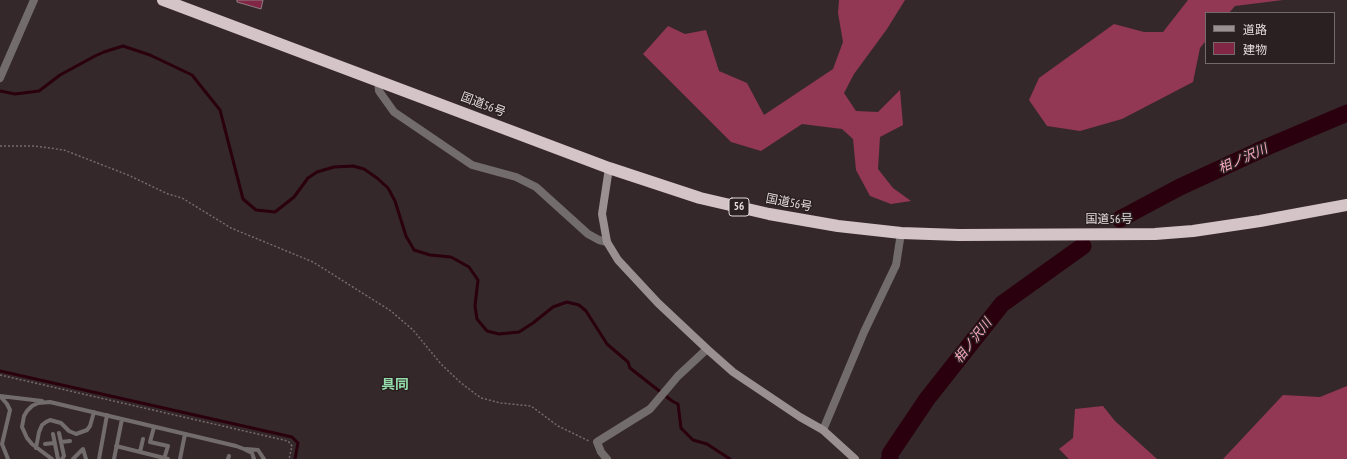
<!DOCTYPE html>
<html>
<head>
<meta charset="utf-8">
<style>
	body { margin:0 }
	#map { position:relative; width:1347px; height:459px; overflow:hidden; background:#35282b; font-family:"PT Sans Narrow","Noto Sans JP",sans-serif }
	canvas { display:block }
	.legend { position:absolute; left:1205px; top:12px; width:130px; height:52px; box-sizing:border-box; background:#2a1f21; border:1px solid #746a6c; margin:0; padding:5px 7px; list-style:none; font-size:12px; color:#e3dbdc }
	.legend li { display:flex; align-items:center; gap:8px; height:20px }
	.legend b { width:20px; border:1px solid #746a6c }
</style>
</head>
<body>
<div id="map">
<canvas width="1347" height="459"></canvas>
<ul class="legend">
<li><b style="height:5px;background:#9a9092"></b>道路</li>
<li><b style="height:11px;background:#812745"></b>建物</li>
</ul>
</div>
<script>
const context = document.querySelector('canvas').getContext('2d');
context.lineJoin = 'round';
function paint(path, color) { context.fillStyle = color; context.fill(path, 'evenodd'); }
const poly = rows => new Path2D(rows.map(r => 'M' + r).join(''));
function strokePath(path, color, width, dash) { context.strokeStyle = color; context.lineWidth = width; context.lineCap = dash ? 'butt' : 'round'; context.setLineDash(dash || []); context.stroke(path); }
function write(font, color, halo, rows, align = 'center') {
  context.font = font + ' "PT Sans Narrow","Noto Sans JP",sans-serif'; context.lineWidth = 3; context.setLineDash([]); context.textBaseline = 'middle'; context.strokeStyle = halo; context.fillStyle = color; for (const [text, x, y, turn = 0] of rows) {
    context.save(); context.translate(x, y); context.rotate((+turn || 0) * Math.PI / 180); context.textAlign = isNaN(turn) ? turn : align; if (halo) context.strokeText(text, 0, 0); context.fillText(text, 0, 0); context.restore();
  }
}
const forest = poly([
	[839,0,905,0,887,29,854,74,844,93,856,111,878,112,900,90,903,125,880,137,878,169,893,188,911,201,891,204,870,196,856,170,853,139,842,129,802,124,761,151,731,142,643,54,668,26,685,34,706,30,719,71,747,83,764,115,833,69,843,42,838,13],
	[1188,0,1283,0,1235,6,1229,13,1206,13,1206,41,1200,48,1193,82,1122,119,1080,131,1047,126,1029,100,1039,78,1114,24,1144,32,1163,32],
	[1347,386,1347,459,1223,459,1283,395,1320,397],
	[1103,406,1115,421,1157,459,1069,459,1059,449,1073,438,1075,409]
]);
const stream = poly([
	[0,91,15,94,39,91,60,75,95,56,104,52,123,46,150,55,192,75,220,110,243,199,256,210,275,212,294,197,308,178,317,172,334,167,353,166,364,169,377,178,388,188,395,201,406,236,414,250,430,255,451,257,469,267,478,280,475,306,477,319,487,331,499,334,519,332,533,323,553,307,567,302,579,305,586,311,607,344,628,362,630,368,672,401,678,404,681,428,693,440,707,444,730,459],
	[0,371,292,437,298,443,295,459],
	[882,459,890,454]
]);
const river = poly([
	[1120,219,1180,187,1267,147,1347,113],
	[890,459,890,454,927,399,1002,304,1083,246]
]);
const building = poly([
	[237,0,263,0,261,9,237,2,237,0]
]);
const path = poly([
	[0,146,35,146,64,150,128,175,168,194,182,198,231,228,313,262,391,311,413,330,441,364,461,383,481,398,501,403,531,406,558,426,589,441],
	[0,375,288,441,292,446,289,459]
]);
const lane = poly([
	[154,427,150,442,168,446,164,459],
	[59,433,64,456,62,459],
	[53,434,58,459],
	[61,442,70,441],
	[45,444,54,443],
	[116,446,168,459],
	[36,448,39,432,42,425,46,422,50,420,61,423,69,431,76,434,87,430,90,426,94,412],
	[246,449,258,450,264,459],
	[140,452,143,439],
	[8,459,2,444,10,410,7,404,0,396,42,401],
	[52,459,32,444,27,438,22,427,24,416,27,411,32,406,38,403,50,402,236,446,244,449,252,453,254,459],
	[73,459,83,449,86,459],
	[99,459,107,415],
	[114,459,122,419],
	[180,459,185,434],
	[228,459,229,456]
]);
const street = poly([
	[0,78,34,0],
	[378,80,379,91,394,112,472,165,516,177,536,187,588,234,599,240,607,242],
	[823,430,864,332,896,265,901,233],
	[607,459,601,452,597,442,650,409,678,376,707,349]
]);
const secondary = poly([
	[609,168,602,214,607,242,618,260,658,303,707,349,733,372,800,417,823,430,855,459]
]);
const highway = poly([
	[163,0,609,168,700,198,769,214,838,226,901,233,959,235,1155,234,1193,231,1260,221,1347,205]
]);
const shields = [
	[739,207,20]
];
const shieldNames = [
	["56",739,207]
];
const streetNames = [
	["国道56号",483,105,21],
	["国道56号",789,203,11],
	["国道56号",1109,220]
];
const waterNames = [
	["相ノ沢川",1243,159,-24],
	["相ノ沢川",973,341,-52]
];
const quarterNames = [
	["具同",395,385]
];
paint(forest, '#923754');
strokePath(stream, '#2a000e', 3);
strokePath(river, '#2a000e', 17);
paint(building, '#812745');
strokePath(building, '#8d7e81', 1);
strokePath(path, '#756a6c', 1.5, [2, 2]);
strokePath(lane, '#726c6d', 4);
strokePath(street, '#726c6d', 8);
strokePath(secondary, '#9a9092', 8);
strokePath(highway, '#d5c4c7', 12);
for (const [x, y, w] of shields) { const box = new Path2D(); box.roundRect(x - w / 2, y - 9, w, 18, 3); context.fillStyle = '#2a1f21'; context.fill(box); strokePath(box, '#e3dbdc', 1); }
write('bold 11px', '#e3dbdc', null, shieldNames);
write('12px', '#e3dbdc', '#2a1f21', streetNames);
write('italic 13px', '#f8aabd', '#2a1f21', waterNames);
write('bold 14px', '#96deac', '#2a1f21', quarterNames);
</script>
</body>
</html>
